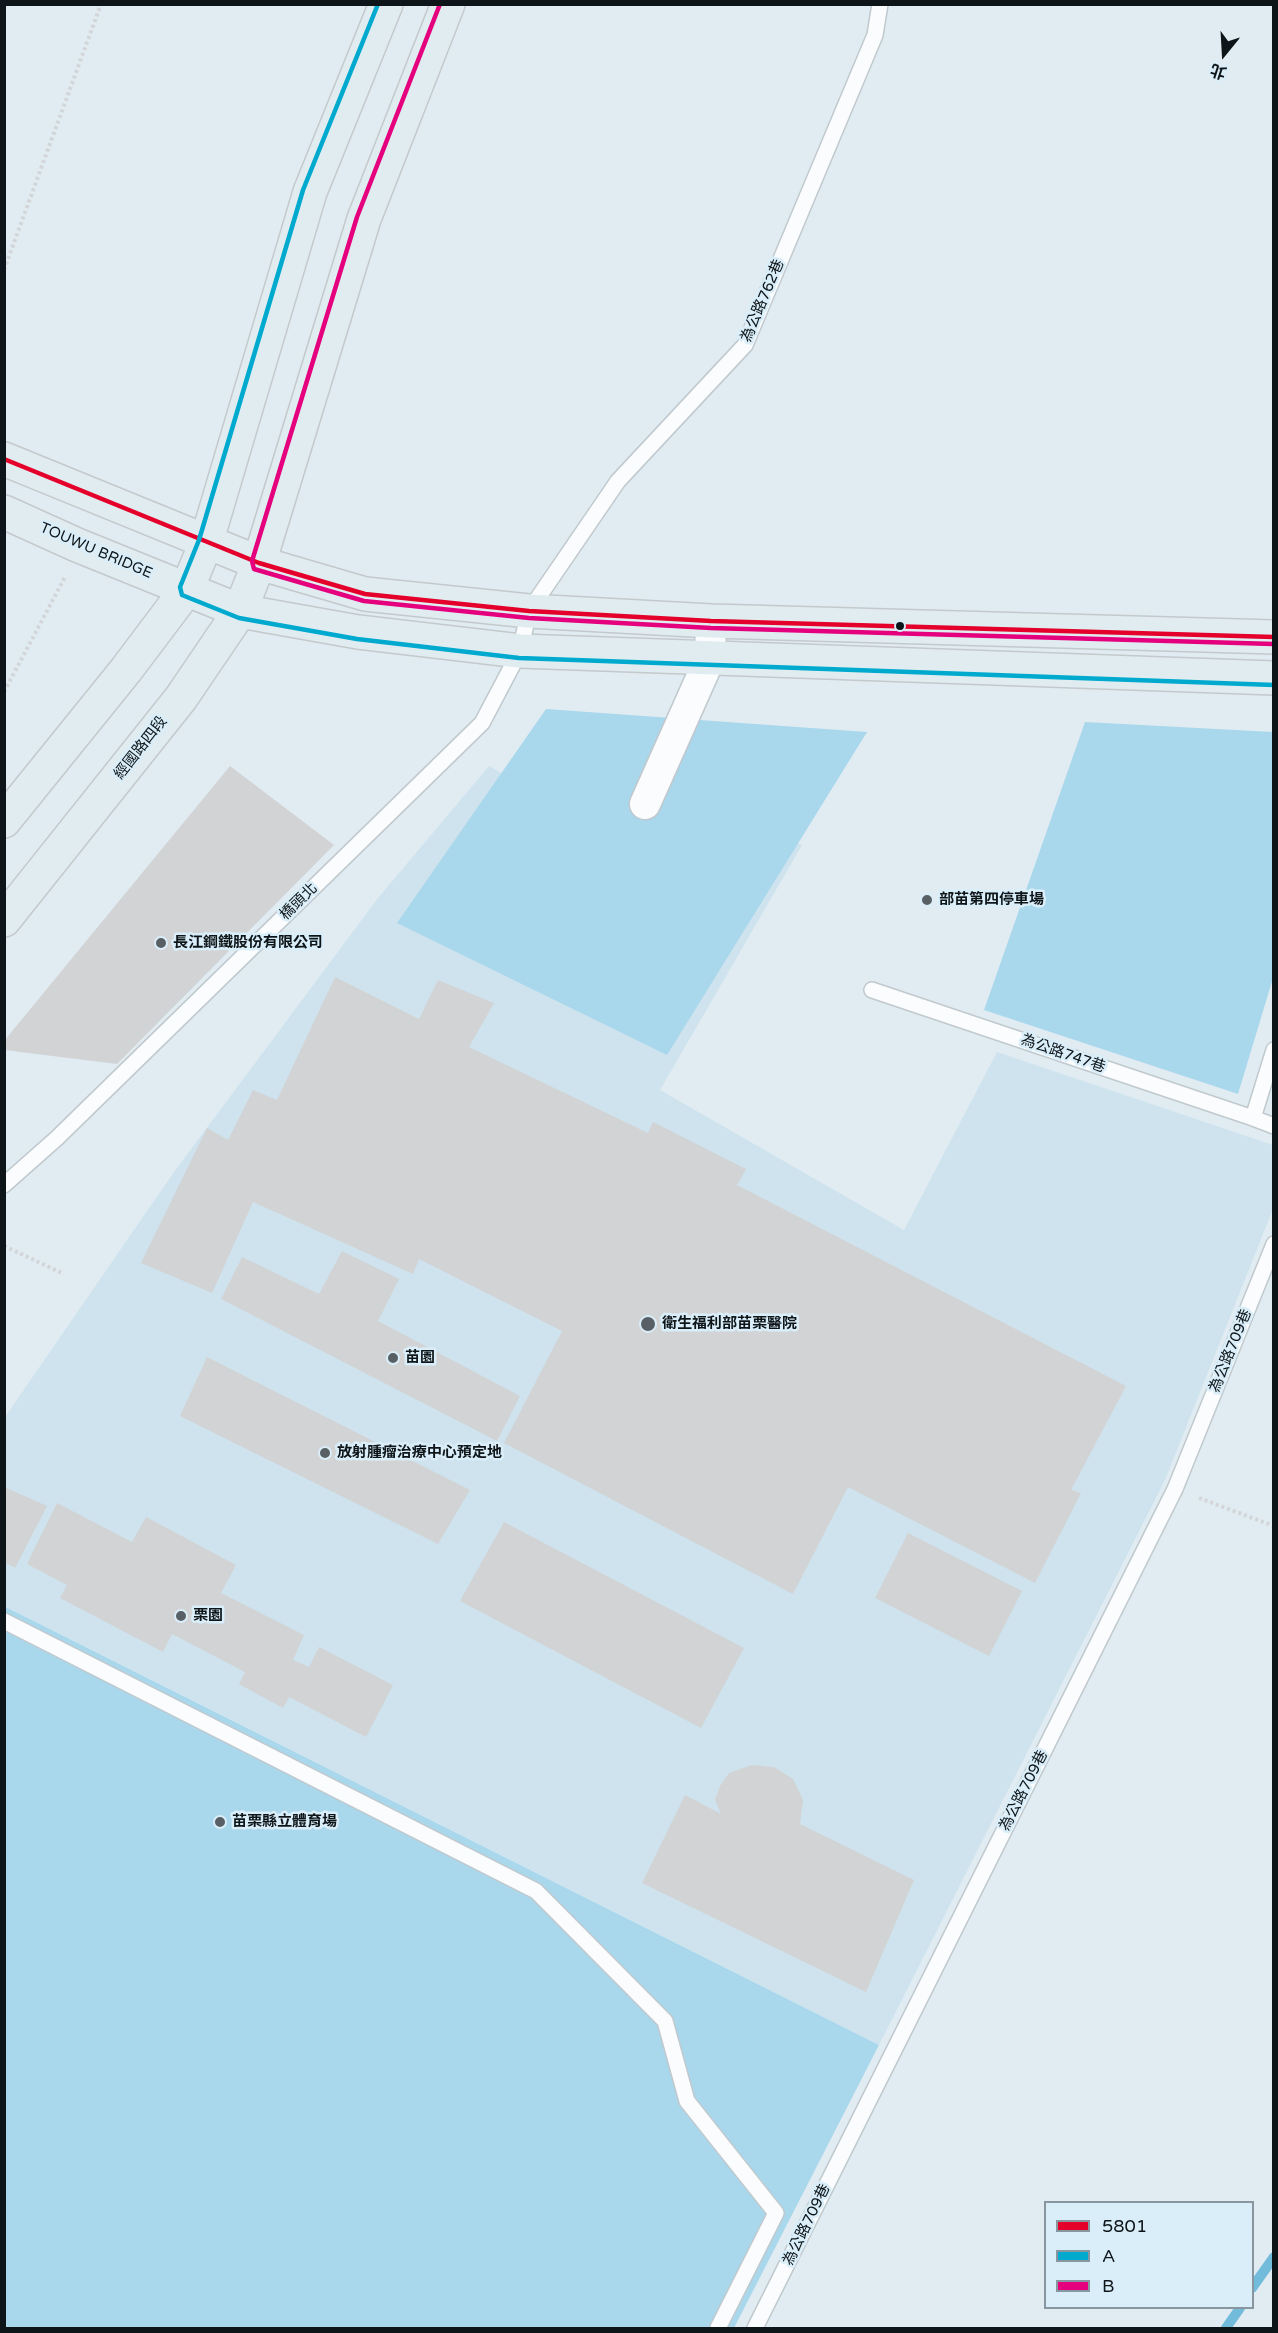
<!DOCTYPE html>
<html>
<head>
<meta charset="utf-8">
<style>
	body { margin:0 }
	#map { position:relative; width:1278px; height:2333px; overflow:hidden; background:#e1ecf2; font-family:"Varela Round","Noto Sans TC",sans-serif }
	canvas { display:block }
	.frame { position:absolute; inset:0; border:6px solid #0e1519; pointer-events:none }
	.legend { position:absolute; left:1044px; top:2201px; width:210px; height:108px; box-sizing:border-box; background:#daeef9; border:2px solid #88979f; margin:0; padding:8px 10px; list-style:none; font-size:18px; color:#0e1519 }
	.legend li { display:flex; align-items:center; gap:12px; height:30px }
	.legend b { width:30px; border:2px solid #88979f }
	.north { position:absolute; left:1194px; top:24px; width:60px; height:60px; -webkit-text-stroke:4px #daeef9; paint-order:stroke; rotate:198deg; font-size:16px; font-weight:700; line-height:24px; text-align:center; color:#0e1519 }
	.north::after { content:''; display:block; margin:auto; width:21px; height:27px; background:#0e1519; clip-path:polygon(50% 0,100% 100%,50% 72%,0 100%) }
</style>
</head>
<body>
<div id="map">
<canvas width="1278" height="2333"></canvas>
<div class="frame"></div>
<ul class="legend">
<li><b style="height:8px;background:#e4002b"></b>5801</li>
<li><b style="height:8px;background:#00a9ce"></b>A</li>
<li><b style="height:8px;background:#e5007d"></b>B</li>
</ul>
<div class="north">北</div>
</div>
<script>
const context = document.querySelector('canvas').getContext('2d');
context.lineJoin = 'round';
function paint(path, color) { context.fillStyle = color; context.fill(path, 'evenodd'); }
const poly = rows => new Path2D(rows.map(r => 'M' + r).join(''));
function strokePath(path, color, width, dash) { context.strokeStyle = color; context.lineWidth = width; context.lineCap = dash ? 'butt' : 'round'; context.setLineDash(dash || []); context.stroke(path); }
function write(font, color, halo, rows, align = 'center') {
  context.font = font + ' "Varela Round","Noto Sans TC",sans-serif'; context.lineWidth = 5; context.setLineDash([]); context.textBaseline = 'middle'; context.strokeStyle = halo; context.fillStyle = color; for (const [text, x, y, turn = 0] of rows) {
    context.save(); context.translate(x, y); context.rotate((+turn || 0) * Math.PI / 180); context.textAlign = isNaN(turn) ? turn : align; if (halo) context.strokeText(text, 0, 0); context.fillText(text, 0, 0); context.restore();
  }
}
const built = poly([
	[489,766,605,831,687,793,802,845,660,1090,904,1230,997,1052,1273,1145,1273,1209,1165,1480,879,2045,5,1606,5,1417,174,1172,378,898]
]);
const green = poly([
	[546,709,867,732,667,1055,397,923],
	[1085,722,1273,732,1273,978,1238,1094,984,1010],
	[4,1606,879,2045,734,2328,5,2328]
]);
const stream = poly([
	[1252,2288,1274,2257],
	[1226,2328,1240,2308]
]);
const building = poly([
	[230,766,334,845,117,1064,4,1050,4,1041],
	[335,977,419,1019,438,980,494,1003,469,1047,648,1133,653,1122,746,1169,737,1185,1126,1386,1071,1490,1081,1493,1035,1583,848,1487,793,1594,504,1443,562,1331,419,1259,413,1274,253,1202,212,1293,141,1263,207,1128,228,1140,253,1090,277,1100],
	[342,1251,399,1279,378,1321,520,1396,497,1441,221,1299,242,1257,319,1294],
	[207,1357,470,1490,438,1544,180,1416],
	[4,1487,47,1506,15,1568,4,1562],
	[57,1503,132,1542,146,1517,236,1565,221,1593,304,1635,293,1660,309,1667,319,1647,393,1685,366,1737,289,1697,283,1708,239,1684,245,1672,172,1634,163,1652,60,1598,67,1585,27,1564],
	[504,1522,744,1648,701,1728,460,1601],
	[908,1533,1022,1591,989,1656,875,1598],
	[752,1765,774,1767,793,1779,803,1800,800,1824,914,1880,866,1992,642,1883,685,1795,721,1814,715,1800,720,1786,729,1773]
]);
const path = poly([
	[4,270,101,4],
	[4,692,65,577],
	[4,1246,64,1274],
	[1199,1498,1274,1526]
]);
const lane = poly([
	[872,990,1253,1118],
	[1274,1050,1253,1118,1274,1126],
	[4,1185,57,1138,482,723,520,651,529,611,618,481,745,345,875,35,880,4],
	[4,1621,536,1891,665,2021,687,2101,776,2213,718,2328],
	[755,2328,1175,1489,1274,1244]
]);
const street = poly([
	[645,804,710,658,711,621]
]);
const primary = poly([
	[4,459,259,563,365,594,529,611,711,621,1274,637],
	[4,512,77,545,240,611,358,632,520,651,1274,678],
	[4,821,126,670,187,589,206,543,310,192,386,4],
	[4,920,181,698,240,611,259,563,364,219,448,4]
]);
const bus1 = poly([
	[4,459,259,563,365,594,529,611,711,621,1274,637]
]);
const bus2 = poly([
	[378,4,303,190,199,540,180,587,182,595,239,618,357,639,519,658,1274,685]
]);
const bus3 = poly([
	[440,4,357,217,252,561,254,569,364,601,529,618,711,628,1274,644]
]);
const markers = [
	[900,626,5,"#0e1519"],
	[927,900,6,"#586065"],
	[161,943,6,"#586065"],
	[648,1324,8,"#586065"],
	[393,1358,6,"#586065"],
	[325,1453,6,"#586065"],
	[181,1616,6,"#586065"],
	[220,1822,6,"#586065"]
];
const streetNames = [
	["為公路762巷",763,301,-67],
	["TOUWU BRIDGE",96,551,23],
	["經國路四段",141,748,-52],
	["橋頭北",299,902,-44],
	["為公路747巷",1063,1054,19],
	["為公路709巷",1231,1351,-68],
	["為公路709巷",1024,1791,-63],
	["為公路709巷",807,2225,-64]
];
const poiNames = [
	["部苗第四停車場",939,900],
	["長江鋼鐵股份有限公司",173,943],
	["衛生福利部苗栗醫院",662,1324],
	["苗園",405,1358],
	["放射腫瘤治療中心預定地",337,1453],
	["栗園",193,1616],
	["苗栗縣立體育場",232,1822]
];
paint(built, '#cee3ed');
paint(green, '#a9d7ec');
strokePath(stream, '#72bbdb', 10);
paint(building, '#d2d3d5');
strokePath(lane, '#c0c9ce', 18);
strokePath(street, '#c0c9ce', 33);
strokePath(primary, '#c4c9cc', 36);
strokePath(path, '#d3d6d8', 4, [3, 3]);
strokePath(lane, '#fafcfd', 15);
strokePath(street, '#fafcfd', 30);
strokePath(primary, '#e0ecf0', 33);
strokePath(bus1, '#e4002b', 4.5);
strokePath(bus2, '#00a9ce', 4.5);
strokePath(bus3, '#e5007d', 4.5);
for (const [x, y, r, color] of markers) { const dot = new Path2D(); dot.arc(x, y, r, 0, 2 * Math.PI); context.fillStyle = color; context.fill(dot); strokePath(dot, '#daeef9', 2); }
write('15px', '#0e1519', '#daeef9', streetNames);
write('bold 15px', '#0e1519', '#daeef9', poiNames, 'left');
</script>
</body>
</html>
